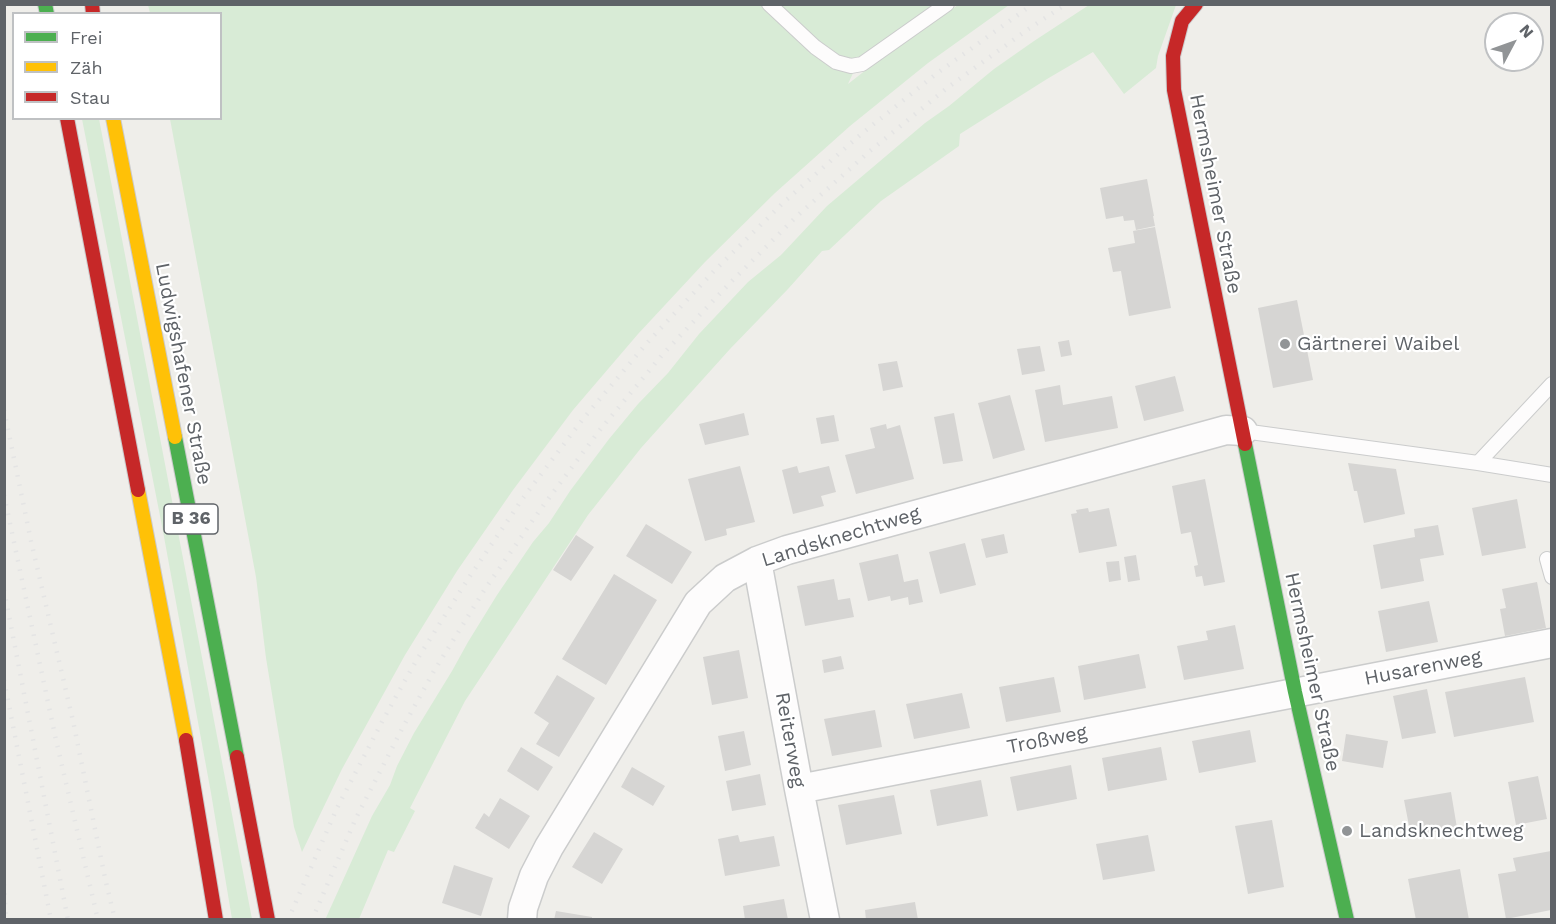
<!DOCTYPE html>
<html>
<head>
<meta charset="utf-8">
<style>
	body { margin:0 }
	#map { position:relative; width:1556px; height:924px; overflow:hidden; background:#efeeea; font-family:"Work Sans",sans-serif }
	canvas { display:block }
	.frame { position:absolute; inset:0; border:6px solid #5f6368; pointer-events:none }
	.legend { position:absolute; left:12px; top:12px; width:210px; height:108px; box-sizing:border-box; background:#fff; border:2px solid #bfc1c3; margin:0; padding:8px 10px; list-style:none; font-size:18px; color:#5f6368 }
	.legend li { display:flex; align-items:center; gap:12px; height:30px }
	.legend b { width:30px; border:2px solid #bfc1c3 }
	.north { position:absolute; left:1484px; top:12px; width:60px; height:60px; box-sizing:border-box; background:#fff; border:2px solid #bfc1c3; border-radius:50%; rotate:49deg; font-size:16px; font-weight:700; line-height:24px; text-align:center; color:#5f6368 }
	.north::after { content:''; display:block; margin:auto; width:21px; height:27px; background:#919496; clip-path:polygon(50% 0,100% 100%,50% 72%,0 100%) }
</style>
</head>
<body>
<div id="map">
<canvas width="1556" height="924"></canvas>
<div class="frame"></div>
<ul class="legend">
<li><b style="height:8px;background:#4caf50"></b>Frei</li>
<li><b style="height:8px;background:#ffc107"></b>Zäh</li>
<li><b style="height:8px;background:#c62828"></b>Stau</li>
</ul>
<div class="north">N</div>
</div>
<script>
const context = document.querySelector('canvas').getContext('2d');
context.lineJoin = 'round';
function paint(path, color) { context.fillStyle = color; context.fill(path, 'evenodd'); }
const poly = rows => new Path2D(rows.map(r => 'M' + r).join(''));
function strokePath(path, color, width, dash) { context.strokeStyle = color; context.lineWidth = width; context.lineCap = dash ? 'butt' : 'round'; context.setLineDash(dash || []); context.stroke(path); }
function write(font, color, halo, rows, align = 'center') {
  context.font = font + ' "Work Sans",sans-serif'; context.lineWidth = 4.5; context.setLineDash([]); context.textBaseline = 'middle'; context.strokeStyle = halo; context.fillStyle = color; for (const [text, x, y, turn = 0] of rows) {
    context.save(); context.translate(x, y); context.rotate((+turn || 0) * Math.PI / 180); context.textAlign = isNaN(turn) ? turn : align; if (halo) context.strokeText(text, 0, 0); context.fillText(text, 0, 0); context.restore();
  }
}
const green = poly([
	[148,5,936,5,859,60,848,84,885,55,958,5,1009,5,928,63,850,126,775,193,705,262,638,334,573,410,513,490,457,571,405,655,342,769,302,852,294,827,266,658,256,577,170,119,220,118,220,14,150,13],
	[1089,5,1176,5,1158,56,1156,68,1124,94,1093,52,1047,79,960,134,959,146,881,201,829,250,822,251,788,289,730,349,641,448,588,515,465,701,410,808,415,811,394,852,388,850,359,919,325,920,372,816,390,785,397,766,414,733,452,671,468,642,497,595,533,542,549,523,570,491,609,439,638,404,668,373,699,334,748,282,781,255,827,206,925,123,949,106,994,69,1034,41],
	[82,119,99,119,252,919,232,919,211,793,162,526]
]);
const building = poly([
	[1147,179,1154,216,1153,216,1155,226,1136,230,1134,220,1124,221,1123,216,1106,219,1100,188],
	[1155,227,1171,308,1129,316,1121,271,1113,272,1108,248,1135,243,1133,231],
	[1297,300,1313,380,1273,388,1258,308],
	[1069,340,1072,355,1061,357,1058,342],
	[1040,346,1045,371,1022,375,1017,349],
	[897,361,903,387,883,391,878,364],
	[1175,376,1184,411,1144,421,1135,386],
	[1060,385,1063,405,1112,396,1118,428,1045,442,1035,390],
	[1010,395,1025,450,993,459,978,403],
	[744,413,749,435,705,445,699,424],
	[954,413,963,461,943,464,934,417],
	[834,415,839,441,821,444,816,418],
	[886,424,887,429,900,425,914,479,856,494,845,455,875,448,870,428],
	[1348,463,1396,469,1405,514,1364,523,1357,491,1354,491],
	[740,466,755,522,726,529,727,535,705,541,688,479],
	[797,466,799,473,829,466,836,492,821,496,824,506,793,514,782,470],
	[1205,479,1225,582,1204,586,1202,576,1196,577,1194,566,1198,565,1191,532,1181,534,1172,486],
	[1517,499,1526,548,1482,556,1472,508],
	[1088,508,1089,512,1109,508,1117,546,1079,553,1071,514,1077,513,1076,510],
	[646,524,692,552,672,584,626,556],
	[1438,525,1444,555,1420,559,1424,581,1381,589,1373,545,1415,537,1414,529],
	[1004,534,1008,553,986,558,981,539],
	[576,535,594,547,571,581,553,570],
	[965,543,976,585,940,594,929,552],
	[898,554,904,582,918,579,923,602,909,605,908,597,891,601,890,596,868,601,859,563],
	[1136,555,1140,580,1128,582,1124,557],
	[1119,561,1121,580,1109,582,1106,562],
	[614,574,657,600,606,685,562,659],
	[834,579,838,600,850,598,854,617,805,626,797,586],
	[1537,582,1546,628,1505,636,1500,609,1506,608,1502,589],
	[1429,601,1438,642,1386,652,1378,611],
	[1235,625,1244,669,1184,680,1177,646,1208,640,1206,631],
	[739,650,748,698,712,705,703,657],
	[1139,654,1146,688,1084,700,1078,666],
	[841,656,844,669,824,673,822,660],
	[557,675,595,698,559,757,536,744,549,723,534,713],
	[1054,677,1061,712,1006,722,999,687],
	[1525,677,1534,722,1454,737,1445,692],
	[1427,689,1436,733,1402,739,1393,696],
	[962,693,970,728,914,739,906,704],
	[875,710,882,747,832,756,824,719],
	[1250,730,1256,762,1199,773,1192,741],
	[744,731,751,765,725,771,718,736],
	[1346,734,1388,741,1383,768,1342,761],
	[521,747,553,767,538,791,507,771],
	[1161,747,1167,780,1108,791,1102,758],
	[1071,765,1077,799,1017,811,1010,777],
	[632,767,665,786,653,806,621,787],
	[760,774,766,805,732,811,726,781],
	[1538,776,1547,819,1516,825,1508,782],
	[981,780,988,816,937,826,930,790],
	[1451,792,1457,828,1411,836,1404,800],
	[894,795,902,834,846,845,838,805],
	[500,798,530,816,509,849,475,828,484,813,489,817],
	[1272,820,1284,887,1248,894,1235,826],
	[594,832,623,849,602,884,572,867],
	[738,835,740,842,774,836,780,866,725,876,718,839],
	[1148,835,1155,871,1103,880,1096,844],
	[1551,851,1551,910,1506,919,1498,874,1516,871,1513,858],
	[454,865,493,878,481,916,442,903],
	[1460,869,1469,920,1416,920,1408,879],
	[784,899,788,920,745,920,743,906],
	[915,902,918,920,866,920,865,910],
	[556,911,592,917,592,920,554,920]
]);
const lane = poly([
	[769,4,815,47,836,62,851,66,862,64,947,4],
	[1243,431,1478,463,1552,475],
	[1478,463,1552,384],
	[1547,559,1552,577]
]);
const street = poly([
	[757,561,799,789,825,920],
	[799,789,1552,643],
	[522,920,523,908,534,876,549,847,698,603,725,578,757,561,787,550,1226,430,1243,431]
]);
const fast = poly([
	[45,4,47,14],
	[175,437,237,757],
	[1245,444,1295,692,1347,920]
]);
const slow = poly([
	[113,118,175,437],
	[138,490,186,740]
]);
const jam = poly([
	[92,4,93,14],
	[1196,4,1182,21,1173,56,1174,90,1245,444],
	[67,118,138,490],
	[186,740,216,920],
	[237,757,268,920]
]);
const rail = poly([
	[4,410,31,541,73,721,105,878,115,920],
	[4,495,56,740,98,920],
	[4,590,68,920],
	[4,680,51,920],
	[4,884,6,920],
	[288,920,337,808,384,718,416,661,468,579,523,498,583,419,647,343,714,271,784,202,859,136,936,74,1033,4],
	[312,920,356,818,403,727,434,671,485,589,540,510,599,431,663,354,729,284,797,216,870,151,947,88,1027,30,1066,4]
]);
const markers = [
	[1285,344,6,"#919496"],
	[1347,831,6,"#919496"]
];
const shields = [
	[191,519,54]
];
const shieldNames = [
	["B 36",191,519]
];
const streetNames = [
	["Hermsheimer Straße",1215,194,79],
	["Ludwigshafener Straße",183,374,79],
	["Landsknechtweg",841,537,-17],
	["Husarenweg",1423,668,-11],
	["Hermsheimer Straße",1312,672,78],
	["Reiterweg",790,740,80],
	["Troßweg",1047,740,-11]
];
const poiNames = [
	["Gärtnerei Waibel",1297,344],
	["Landsknechtweg",1359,831]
];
paint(green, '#d8ebd6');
paint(building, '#d6d5d3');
strokePath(lane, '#cbcccc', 16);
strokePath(street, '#cbcccc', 31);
strokePath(fast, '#cacacb', 16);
strokePath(slow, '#cacacb', 16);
strokePath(jam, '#cacacb', 16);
strokePath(lane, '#fdfcfc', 14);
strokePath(street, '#fdfcfc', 28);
strokePath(fast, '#4caf50', 14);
strokePath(slow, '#ffc107', 14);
strokePath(jam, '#c62828', 14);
strokePath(rail, '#e4e4e4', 4.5, [1.5, 8]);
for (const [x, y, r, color] of markers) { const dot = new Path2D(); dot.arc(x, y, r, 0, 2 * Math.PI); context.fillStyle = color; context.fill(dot); strokePath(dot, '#fff', 2); }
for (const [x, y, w] of shields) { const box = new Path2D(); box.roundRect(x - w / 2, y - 15, w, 30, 4.5); context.fillStyle = '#fff'; context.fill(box); strokePath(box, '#5f6368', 1.5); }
write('bold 18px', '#5f6368', null, shieldNames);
write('20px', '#5f6368', '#fff', streetNames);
write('20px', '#5f6368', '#fff', poiNames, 'left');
</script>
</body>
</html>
